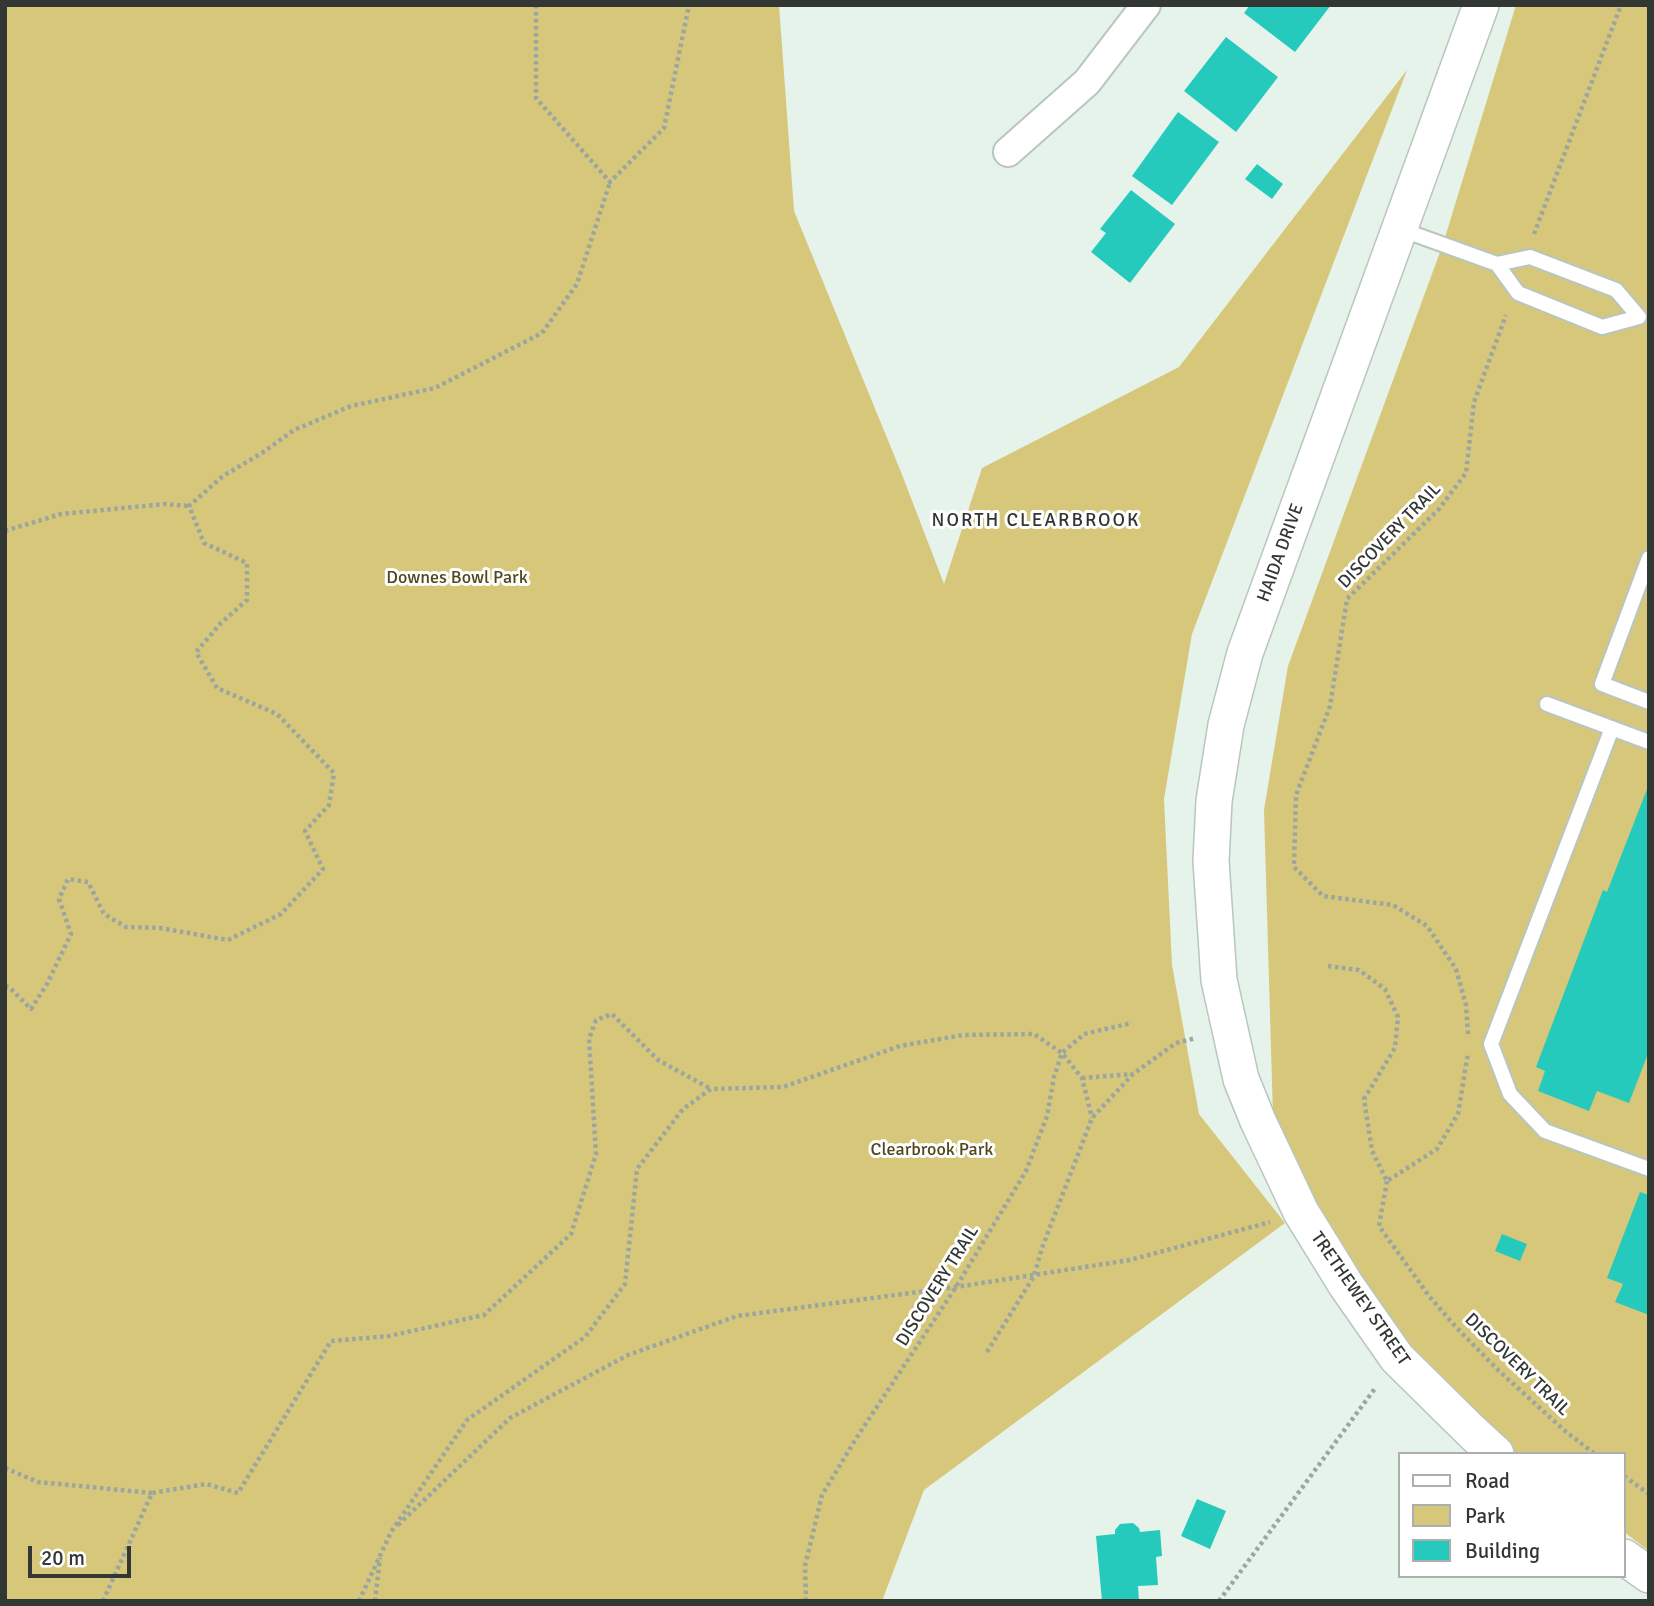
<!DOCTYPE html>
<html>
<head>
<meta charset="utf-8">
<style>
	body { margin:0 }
	#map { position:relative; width:1654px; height:1606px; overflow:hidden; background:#e5f3ea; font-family:Signika,sans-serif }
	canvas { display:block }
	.frame { position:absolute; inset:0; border:7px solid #323734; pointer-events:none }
	.legend { position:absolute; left:1398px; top:1452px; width:228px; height:126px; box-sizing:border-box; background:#fff; border:2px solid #adafae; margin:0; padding:9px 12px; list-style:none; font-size:21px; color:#323734 }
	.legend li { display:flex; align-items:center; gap:14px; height:35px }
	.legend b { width:35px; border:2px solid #adafae }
	.scale { position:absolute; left:28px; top:1546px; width:103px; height:32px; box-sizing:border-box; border:4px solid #323734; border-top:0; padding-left:9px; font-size:21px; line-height:24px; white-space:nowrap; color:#323734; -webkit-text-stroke:5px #fff; paint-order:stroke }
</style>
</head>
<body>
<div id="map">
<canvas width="1654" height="1606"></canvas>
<div class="frame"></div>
<ul class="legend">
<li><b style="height:9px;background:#fff"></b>Road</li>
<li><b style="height:19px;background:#d7c77a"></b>Park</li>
<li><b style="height:19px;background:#26cabc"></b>Building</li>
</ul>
<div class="scale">20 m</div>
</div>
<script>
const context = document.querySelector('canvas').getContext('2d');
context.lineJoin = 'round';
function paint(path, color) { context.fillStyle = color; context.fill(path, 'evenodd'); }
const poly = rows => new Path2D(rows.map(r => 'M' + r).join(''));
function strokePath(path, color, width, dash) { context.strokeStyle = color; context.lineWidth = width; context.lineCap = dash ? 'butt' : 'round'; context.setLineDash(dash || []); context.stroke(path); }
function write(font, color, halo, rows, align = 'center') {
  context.font = font + ' Signika,sans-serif'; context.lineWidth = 6; context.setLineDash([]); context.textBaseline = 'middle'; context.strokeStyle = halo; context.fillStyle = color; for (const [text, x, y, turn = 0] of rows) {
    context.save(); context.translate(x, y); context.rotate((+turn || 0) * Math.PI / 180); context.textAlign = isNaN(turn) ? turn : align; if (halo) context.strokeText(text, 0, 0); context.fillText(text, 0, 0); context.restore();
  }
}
const green = poly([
	[5,5,779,5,794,211,901,472,944,584,982,468,1179,367,1407,70,1192,634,1164,799,1172,965,1199,1114,1285,1223,924,1490,882,1601,5,1601],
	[1516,5,1649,5,1649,1551,1624,1532,1624,1454,1516,1454,1411,1349,1318,1210,1273,1116,1264,810,1288,666,1443,244]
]);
const building = poly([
	[1250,5,1331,5,1295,52,1244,13],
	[1226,37,1278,77,1236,132,1184,91],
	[1178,112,1219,142,1172,205,1132,176],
	[1257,164,1283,184,1272,199,1245,179],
	[1131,190,1175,224,1130,283,1091,252,1106,233,1100,229],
	[1649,784,1649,1051,1629,1103,1597,1091,1589,1111,1538,1091,1545,1071,1536,1067,1603,890,1607,892],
	[1640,1192,1649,1195,1649,1315,1615,1302,1623,1284,1607,1278],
	[1502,1234,1527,1244,1520,1261,1495,1251],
	[1197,1499,1226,1511,1210,1549,1181,1536],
	[1133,1523,1139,1528,1140,1532,1160,1530,1162,1556,1156,1557,1158,1585,1138,1586,1139,1601,1102,1601,1096,1536,1115,1534,1115,1530,1120,1524]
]);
const path = poly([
	[536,5,536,98,610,182,664,128,689,5],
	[1534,234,1621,5],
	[5,531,61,514,165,504,189,506],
	[1328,966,1359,970,1385,989,1398,1017,1395,1048,1364,1099,1372,1151,1387,1181,1437,1149,1458,1114,1468,1053],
	[5,986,9,987,31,1009,47,984,71,934,59,899,68,879,88,882,104,914,126,927,160,928,228,940,281,914,323,869,305,831,329,805,334,773,277,714,217,688,196,652,221,623,247,600,247,563,204,543,189,506,223,476,262,453,294,430,351,406,435,388,542,333,577,284,610,182],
	[1468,1034,1466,1005,1456,969,1427,926,1393,905,1323,896,1294,867,1296,795,1330,706,1347,599,1439,509,1466,473,1474,402,1506,315],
	[1082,1078,1133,1074],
	[1387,1181,1379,1226,1429,1296,1455,1326,1498,1370,1565,1431,1595,1454],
	[987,1352,1034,1276,1042,1248,1092,1118,1133,1074,1176,1043,1196,1038],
	[5,1468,38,1482,152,1493],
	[1624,1476,1649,1494],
	[398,1525,510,1418,628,1355,737,1316,956,1287,1130,1260,1270,1222],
	[103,1601,152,1493,206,1484,238,1493,331,1341,389,1336,484,1315,571,1234,596,1154,589,1039,596,1020,612,1014,658,1060,711,1089],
	[359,1601,391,1532,467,1420,585,1337,625,1284,637,1169,683,1109,711,1089,783,1087,900,1046,963,1035,1034,1034,1062,1053,1082,1078,1092,1118],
	[375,1601,380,1558],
	[806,1601,805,1566,822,1495,857,1437,956,1287,1026,1171,1047,1116,1054,1077,1062,1053,1084,1034,1132,1023],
	[1219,1601,1376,1387]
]);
const service = poly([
	[1400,229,1497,264,1530,257,1616,290,1639,317,1602,327,1518,293,1497,264],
	[1649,558,1602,684,1649,702],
	[1547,704,1649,742],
	[1612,728,1491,1044,1510,1094,1545,1131,1649,1169]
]);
const minor = poly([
	[1008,152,1087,82,1146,5]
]);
const tertiary = poly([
	[1481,5,1245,653,1226,725,1214,801,1211,861,1219,980,1241,1079,1258,1121,1301,1212,1346,1285,1397,1358,1471,1431,1496,1454],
	[1624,1557,1649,1575]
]);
const streetNames = [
	["DISCOVERY TRAIL",1390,536,-46],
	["HAIDA DRIVE",1281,553,-70],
	["DISCOVERY TRAIL",938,1286,-58],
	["TRETHEWEY STREET",1360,1299,55],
	["DISCOVERY TRAIL",1517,1365,44]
];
const parkNames = [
	["Downes Bowl Park",457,578],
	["Clearbrook Park",932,1150]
];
const neighbourhoodNames = [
	["NORTH CLEARBROOK",1036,521]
];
paint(green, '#d7c77a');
paint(building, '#26cabc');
strokePath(service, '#b9c6be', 18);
strokePath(minor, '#b9c6be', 32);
strokePath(tertiary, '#b9c6be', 38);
strokePath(path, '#9ca6a0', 4.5, [3.5, 3.5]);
strokePath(service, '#fff', 14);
strokePath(minor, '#fff', 28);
strokePath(tertiary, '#fff', 35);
write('18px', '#323734', '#fff', streetNames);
write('18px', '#50471b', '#fff', parkNames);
context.letterSpacing = '2px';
write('19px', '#323734', '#fff', neighbourhoodNames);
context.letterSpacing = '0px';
</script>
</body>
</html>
